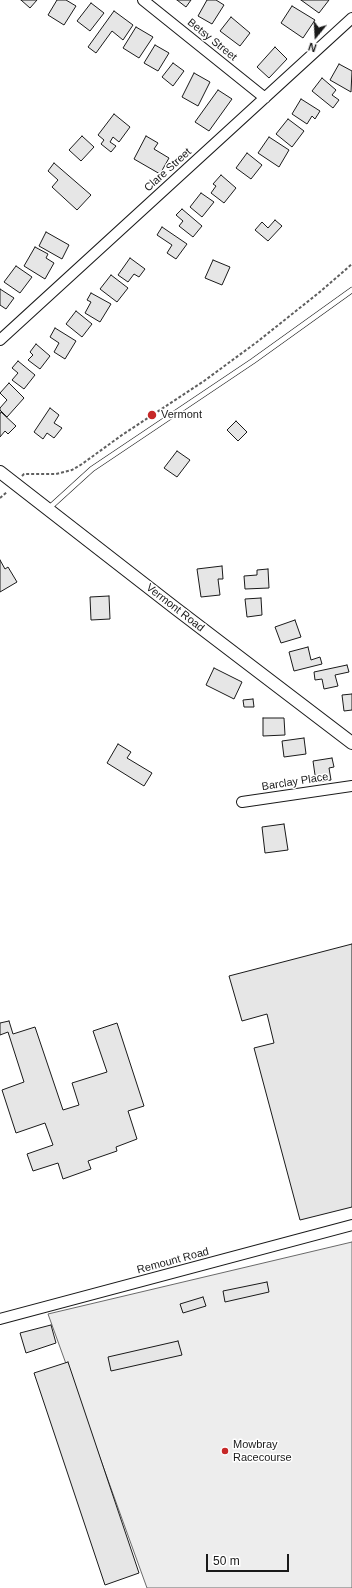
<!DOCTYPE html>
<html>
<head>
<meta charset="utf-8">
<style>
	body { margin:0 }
	#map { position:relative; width:352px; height:1588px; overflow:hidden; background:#fff; font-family:Helvetica,sans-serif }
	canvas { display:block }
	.north { position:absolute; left:296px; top:16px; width:40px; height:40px; -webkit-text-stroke:3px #fff; paint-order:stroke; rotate:198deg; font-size:11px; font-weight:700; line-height:16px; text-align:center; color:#1a1a1a }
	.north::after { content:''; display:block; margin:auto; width:14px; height:18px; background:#1a1a1a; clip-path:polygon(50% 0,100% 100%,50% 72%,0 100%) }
	.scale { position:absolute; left:206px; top:1554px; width:83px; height:18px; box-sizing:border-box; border:2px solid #1a1a1a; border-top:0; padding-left:5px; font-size:12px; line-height:14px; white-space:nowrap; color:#1a1a1a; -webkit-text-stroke:3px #fff; paint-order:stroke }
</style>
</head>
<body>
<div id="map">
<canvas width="352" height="1588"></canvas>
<div class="north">N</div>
<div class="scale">50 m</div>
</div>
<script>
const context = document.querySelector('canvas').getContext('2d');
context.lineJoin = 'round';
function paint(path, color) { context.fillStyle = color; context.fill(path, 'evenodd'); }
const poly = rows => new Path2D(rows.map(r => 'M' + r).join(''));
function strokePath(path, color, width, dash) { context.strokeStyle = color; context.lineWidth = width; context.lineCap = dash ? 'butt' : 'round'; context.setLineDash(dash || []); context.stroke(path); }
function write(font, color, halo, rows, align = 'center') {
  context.font = font + ' Helvetica,sans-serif'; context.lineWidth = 3; context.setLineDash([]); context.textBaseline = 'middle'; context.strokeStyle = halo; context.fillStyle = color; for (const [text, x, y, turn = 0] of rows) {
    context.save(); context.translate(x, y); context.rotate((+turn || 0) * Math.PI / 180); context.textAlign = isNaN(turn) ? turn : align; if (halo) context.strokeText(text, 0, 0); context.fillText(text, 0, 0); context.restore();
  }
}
const built = poly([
	[352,1242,352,1588,147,1588,48,1314,352,1242]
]);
const building = poly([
	[21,0,37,0,30,8,21,0],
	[57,0,66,0,76,6,64,25,48,15,57,0],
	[177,0,191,0,186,7,177,0],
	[207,0,216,0,224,5,212,24,198,16,207,0],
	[301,0,329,0,319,13,301,0],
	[91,3,104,13,90,31,77,21,91,3],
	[292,6,315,20,303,38,281,23,292,6],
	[114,11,133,25,123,40,112,31,96,53,88,47,114,11],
	[231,17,250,33,240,46,220,31,231,17],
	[136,27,153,37,139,58,123,48,136,27],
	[155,45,169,53,158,71,144,63,155,45],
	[275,47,287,59,269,78,257,67,275,47],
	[173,63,184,71,173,86,162,77,173,63],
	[339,64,352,71,351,92,330,80,339,64],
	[194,73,210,82,198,106,182,97,194,73],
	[322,78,336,90,332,95,339,100,333,108,312,91,322,78],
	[218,90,232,99,209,131,195,122,218,90],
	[301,99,320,111,315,119,312,116,307,124,292,114,301,99],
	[114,114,130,127,119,142,113,137,110,142,116,146,111,152,101,144,104,140,98,135,114,114],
	[288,119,304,131,292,147,276,134,288,119],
	[82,136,94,147,81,161,69,150,82,136],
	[146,136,158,143,154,149,169,158,160,174,134,159,146,136],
	[269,137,289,150,279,167,258,153,269,137],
	[247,153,262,165,251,179,236,168,247,153],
	[54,163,91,195,77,210,52,187,58,180,48,171,54,163],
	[221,175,236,188,224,203,211,193,216,186,213,184,221,175],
	[201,193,214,202,202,217,190,207,201,193],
	[182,209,202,226,193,237,179,226,183,221,176,215,182,209],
	[275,220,282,226,268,241,255,230,262,222,268,228,275,220],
	[162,227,187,244,176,259,167,253,172,245,157,235,162,227],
	[46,232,69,245,62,259,39,246,46,232],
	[35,247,48,254,46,258,54,263,45,279,24,266,35,247],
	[130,258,145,269,139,277,134,274,128,282,118,275,130,258],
	[213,260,230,267,222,285,205,278,213,260],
	[16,266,32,277,20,293,4,282,16,266],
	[111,275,128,288,117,302,100,289,111,275],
	[0,289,14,298,6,309,0,305,0,289],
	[91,293,111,304,100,322,85,313,91,302,87,300,91,293],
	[76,311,92,324,82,337,66,324,76,311],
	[55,328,76,341,65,359,54,352,59,343,50,337,55,328],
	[36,344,50,356,40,369,28,360,33,355,30,352,36,344],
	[18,361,35,375,24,389,12,380,18,373,12,368,18,361],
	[9,383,24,398,7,417,0,410,0,408,7,400,0,393,9,383],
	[50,408,59,415,54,423,62,428,54,438,47,433,43,439,34,432,50,408],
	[1,412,16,426,8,434,5,431,0,437,0,414,1,412],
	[236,421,247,432,238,441,227,430,236,421],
	[177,451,190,460,177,477,164,468,177,451],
	[0,560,5,569,8,567,17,582,0,592,0,560],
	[222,566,223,579,218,579,220,595,201,597,197,569,222,566],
	[268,569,269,588,245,589,244,576,257,575,257,570,268,569],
	[109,596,110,619,91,620,90,597,109,596],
	[261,598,262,615,247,617,245,599,261,598],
	[295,620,301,637,281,643,275,627,295,620],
	[308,647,311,660,320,657,322,664,294,671,289,652,308,647],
	[347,665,349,672,335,675,338,686,324,689,322,679,315,680,314,672,347,665],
	[214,668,242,682,234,699,206,685,214,668],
	[352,694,352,710,344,711,342,695,352,694],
	[253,699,254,707,244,707,243,700,253,699],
	[263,718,284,718,285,735,263,736,263,718],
	[304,738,306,754,284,757,282,741,304,738],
	[118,744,131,752,127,758,152,773,144,786,107,763,118,744],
	[332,758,334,767,329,768,331,780,316,782,313,761,332,758],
	[284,824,288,850,265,853,262,827,284,824],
	[352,944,352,1207,300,1220,254,1048,274,1043,267,1014,242,1021,229,976,352,944],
	[9,1021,13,1034,35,1027,63,1110,79,1105,72,1083,107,1072,93,1031,117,1023,144,1106,128,1111,137,1139,116,1147,117,1151,88,1161,91,1169,63,1179,58,1163,33,1171,27,1154,53,1145,45,1123,16,1133,2,1090,24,1082,8,1032,0,1035,0,1023,9,1021],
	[267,1282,269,1292,225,1302,223,1291,267,1282],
	[203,1297,206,1306,183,1313,180,1304,203,1297],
	[51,1325,56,1343,26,1353,20,1333,51,1325],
	[178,1341,182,1355,111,1371,108,1357,178,1341],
	[68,1362,139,1573,105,1585,34,1373,68,1362]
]);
const path = poly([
	[22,476,24,474,56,474,72,470,82,464,122,435,204,381,257,342,321,291,352,264],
	[0,498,7,492]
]);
const service = poly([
	[48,509,92,469,253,361,352,290]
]);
const minor = poly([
	[143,0,265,98],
	[0,340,352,18],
	[242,802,352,786],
	[0,1319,352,1225]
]);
const tertiary = poly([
	[0,472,175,608,352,743]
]);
const markers = [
	[152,415,5,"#c62828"],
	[225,1451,4,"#c62828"]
];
const streetNames = [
	["Betsy Street",212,40,39],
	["Clare Street",168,170,-42],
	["Vermont Road",175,608,38],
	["Barclay Place",295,782,-9],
	["Remount Road",173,1261,-15]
];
const poiNames = [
	["Vermont",161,415],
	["Mowbray",233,1445],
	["Racecourse",233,1458]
];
paint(built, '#ededed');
strokePath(built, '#6a6a6a', 1);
paint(building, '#e6e6e6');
strokePath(building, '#1a1a1a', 1);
strokePath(service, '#1a1a1a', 6);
strokePath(minor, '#1a1a1a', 12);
strokePath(tertiary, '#1a1a1a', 14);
strokePath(path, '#5f5f5f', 2, [3, 2]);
strokePath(service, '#fff', 5);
strokePath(minor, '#fff', 10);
strokePath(tertiary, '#fff', 12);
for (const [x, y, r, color] of markers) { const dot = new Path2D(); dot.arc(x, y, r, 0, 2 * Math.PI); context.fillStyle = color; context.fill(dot); strokePath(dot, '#fff', 1.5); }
write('11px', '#1a1a1a', '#fff', streetNames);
write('11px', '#1a1a1a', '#fff', poiNames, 'left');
</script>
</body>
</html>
